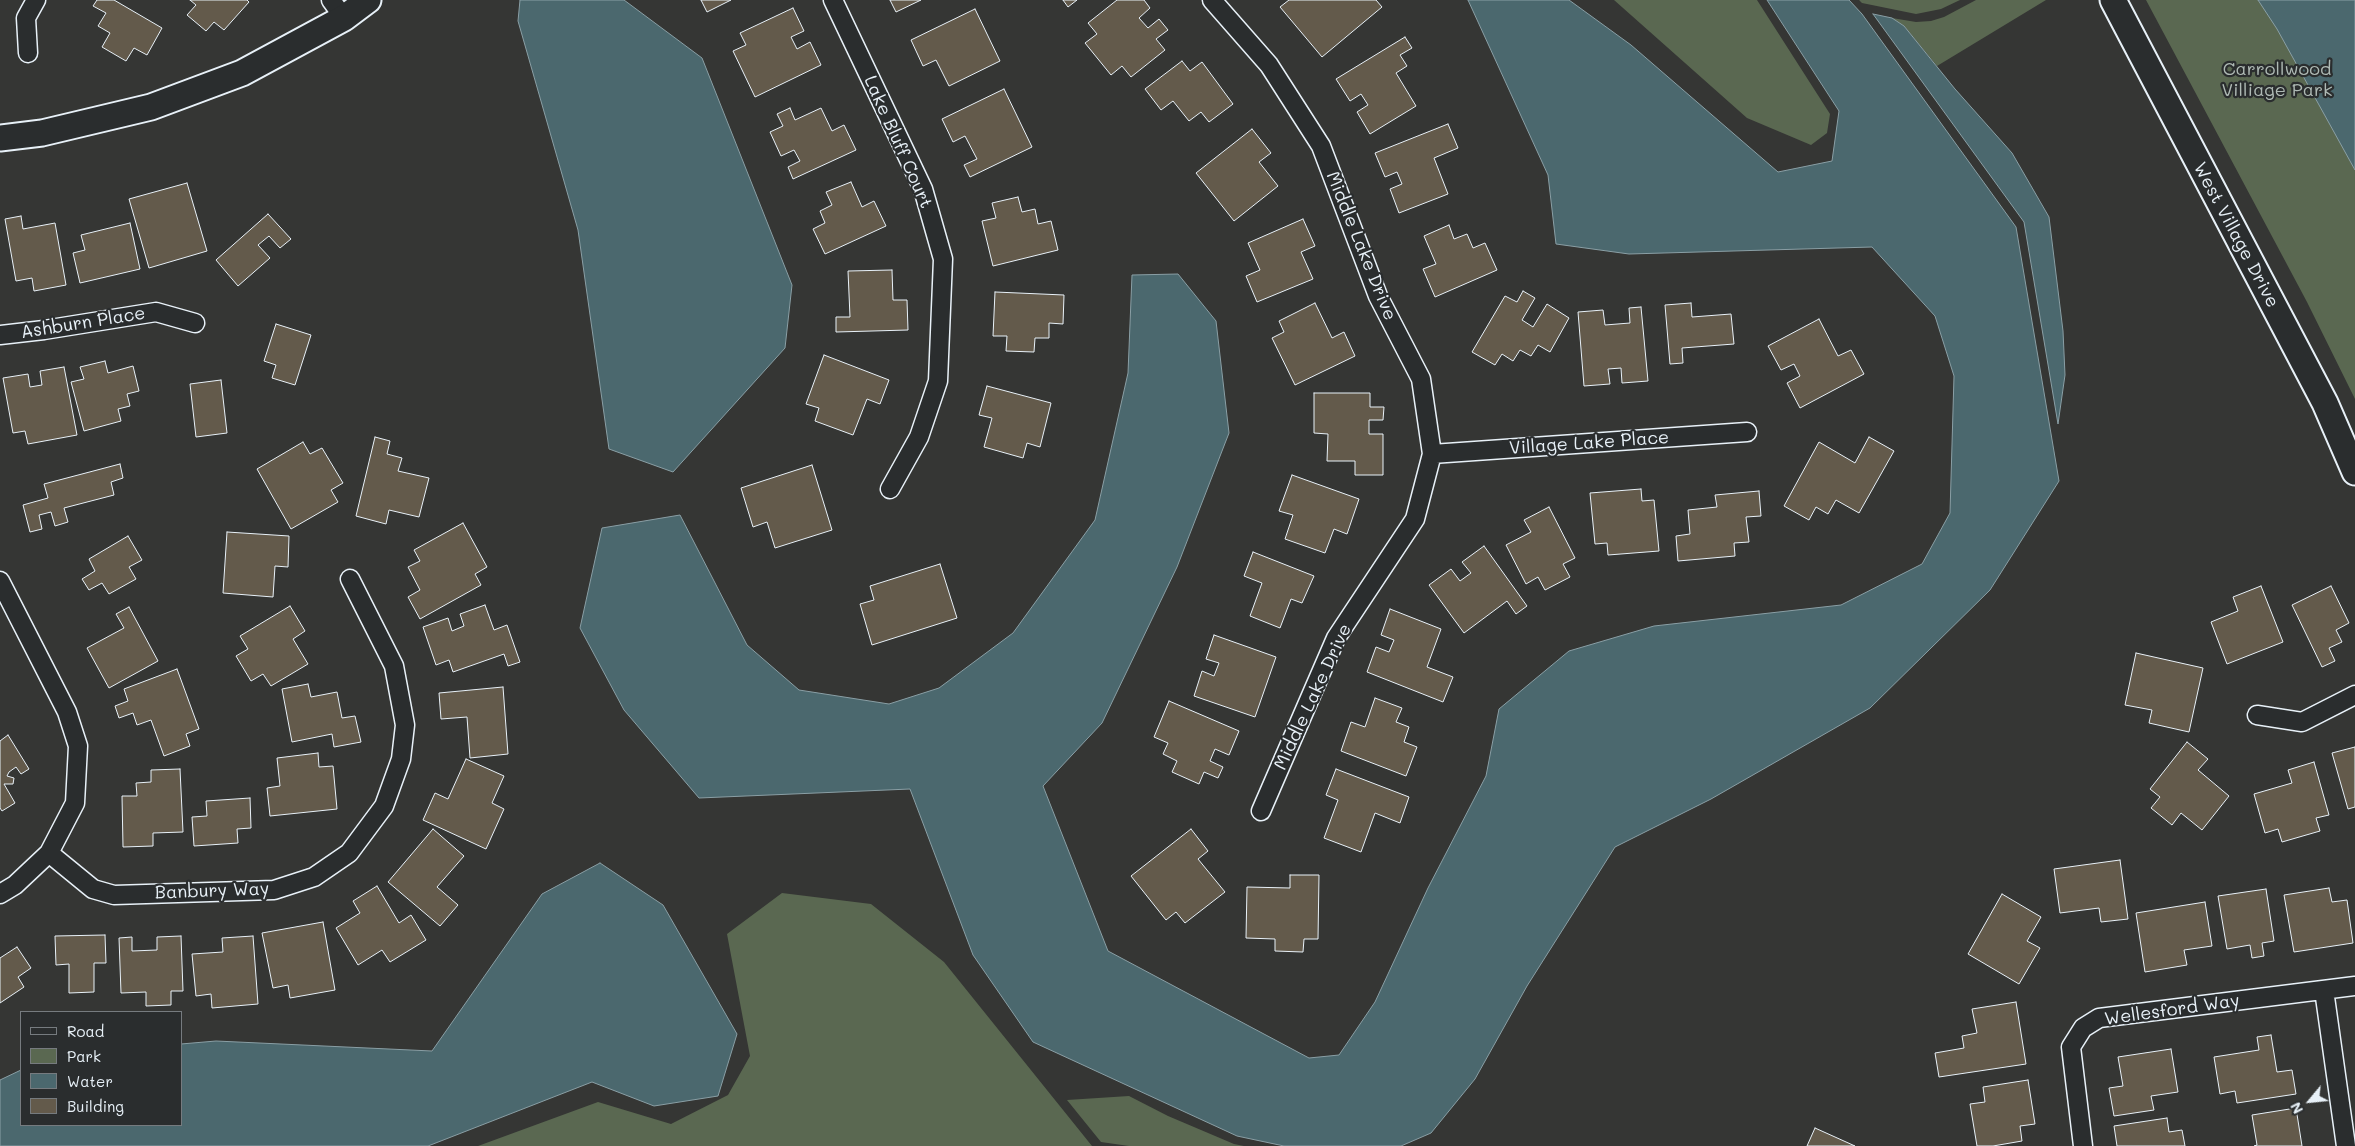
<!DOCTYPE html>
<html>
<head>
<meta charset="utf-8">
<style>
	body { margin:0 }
	#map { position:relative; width:2355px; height:1146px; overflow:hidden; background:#353634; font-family:Mali,sans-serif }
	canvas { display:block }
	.legend { position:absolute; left:20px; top:1011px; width:162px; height:115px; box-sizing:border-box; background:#2a2d2e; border:1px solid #767b7f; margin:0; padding:6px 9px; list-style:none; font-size:15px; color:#e8f1f8 }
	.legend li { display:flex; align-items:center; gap:10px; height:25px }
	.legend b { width:25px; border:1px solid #767b7f }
	.north { position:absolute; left:2285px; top:1076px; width:50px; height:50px; -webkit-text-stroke:4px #2a2d2e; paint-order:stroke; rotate:242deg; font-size:14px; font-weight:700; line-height:20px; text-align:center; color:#e8f1f8 }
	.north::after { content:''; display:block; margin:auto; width:18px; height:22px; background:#e8f1f8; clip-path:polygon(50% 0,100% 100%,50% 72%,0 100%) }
</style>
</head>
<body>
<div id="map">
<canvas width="2355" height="1146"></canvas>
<ul class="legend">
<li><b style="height:6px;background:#2a2d2e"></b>Road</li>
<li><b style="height:14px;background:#5a6851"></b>Park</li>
<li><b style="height:14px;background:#4b686e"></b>Water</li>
<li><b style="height:14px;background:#635a4b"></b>Building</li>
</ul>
<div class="north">N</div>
</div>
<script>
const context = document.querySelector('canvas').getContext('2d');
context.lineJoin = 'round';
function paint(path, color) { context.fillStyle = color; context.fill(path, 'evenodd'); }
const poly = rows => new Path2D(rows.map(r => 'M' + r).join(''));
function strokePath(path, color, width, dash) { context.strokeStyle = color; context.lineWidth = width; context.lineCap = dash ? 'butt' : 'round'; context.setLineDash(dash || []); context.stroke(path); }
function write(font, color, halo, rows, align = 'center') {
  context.font = font + ' Mali,sans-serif'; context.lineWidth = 4.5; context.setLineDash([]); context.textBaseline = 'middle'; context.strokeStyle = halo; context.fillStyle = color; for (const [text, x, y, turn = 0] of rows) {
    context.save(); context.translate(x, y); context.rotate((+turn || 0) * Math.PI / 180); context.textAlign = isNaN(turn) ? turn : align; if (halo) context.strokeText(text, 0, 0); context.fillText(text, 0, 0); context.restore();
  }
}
const green = poly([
	[1614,0,1757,0,1830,114,1827,133,1811,145,1747,118],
	[1859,0,1960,0,1941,9,1916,14,1862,3],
	[1976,0,2046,0,1937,66,1904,26,1892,18,1916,22,1931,21,1944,17],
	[2146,0,2355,0,2355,399,2307,302],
	[782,893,871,904,944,962,1092,1146,478,1146,598,1102,671,1124,728,1095,750,1056,727,934],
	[1129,1096,1168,1116,1234,1144,1244,1146,1129,1146,1101,1142,1067,1100]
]);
const water = poly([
	[520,0,624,0,702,58,792,285,785,348,673,472,609,449,578,230,518,21,520,0],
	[1468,0,1569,0,1631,45,1778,172,1832,161,1839,111,1767,0,1849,0,1862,14,2016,227,2059,481,1990,590,1870,708,1711,799,1615,847,1527,986,1475,1079,1431,1133,1401,1146,1284,1146,1237,1136,1033,1042,973,955,910,789,699,798,624,710,580,628,602,528,680,515,747,645,799,690,889,704,939,688,1013,633,1095,520,1128,373,1132,275,1178,274,1216,321,1229,433,1177,567,1102,723,1043,786,1108,951,1309,1058,1339,1055,1375,1002,1428,888,1486,776,1499,709,1569,651,1654,626,1841,605,1922,564,1950,513,1954,376,1935,316,1872,247,1629,254,1556,244,1548,175,1468,0],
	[2258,0,2355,0,2355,170,2277,29,2258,0],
	[1873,14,1892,18,1904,26,1955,89,2012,153,2049,217,2063,331,2065,375,2058,424,2024,222,1873,14],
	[600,863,663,905,737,1034,718,1096,654,1106,592,1082,428,1146,0,1146,0,1080,21,1070,21,1125,181,1125,181,1044,216,1041,432,1051,542,894,600,863]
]);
const building = poly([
	[97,0,114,0,162,28,147,55,134,48,126,61,102,47,110,33,98,26,106,13,93,6,97,0],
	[190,0,247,0,249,2,224,30,214,22,206,31,187,15,196,5,190,0],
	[701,0,731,0,707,12,701,0],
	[890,0,921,0,896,12,890,0],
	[1063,0,1077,0,1068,7,1063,0],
	[1117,0,1144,0,1150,8,1139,18,1148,28,1159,19,1168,30,1156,39,1165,50,1131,77,1122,66,1111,75,1085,43,1097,34,1088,23,1117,0],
	[1289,0,1376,0,1382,7,1322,57,1280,7,1289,0],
	[793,8,804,31,791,37,797,49,810,42,821,65,755,97,733,51,746,45,740,33,793,8],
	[975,9,1000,61,949,86,936,60,923,66,911,40,975,9],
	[1405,37,1412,48,1400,55,1407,66,1396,73,1416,106,1370,134,1357,112,1368,105,1361,94,1350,101,1336,79,1405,37],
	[1182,61,1190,71,1202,62,1233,104,1209,122,1201,112,1189,121,1173,101,1161,110,1145,89,1182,61],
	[1004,89,1032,147,970,177,964,165,977,159,965,136,953,142,942,119,1004,89],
	[790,108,795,120,821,108,832,131,844,125,856,150,793,179,788,167,800,161,794,150,781,156,770,132,783,126,777,114,790,108],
	[1448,124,1458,148,1434,158,1448,194,1399,213,1390,189,1402,184,1397,172,1385,177,1375,153,1448,124],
	[1252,129,1271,153,1259,162,1278,186,1234,221,1196,173,1252,129],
	[851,182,862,207,874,201,886,226,825,254,813,229,825,223,820,211,832,205,826,192,851,182],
	[187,183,207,251,149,268,129,199,187,183],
	[1018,197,1022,212,1035,209,1038,224,1051,221,1058,250,993,266,982,221,996,218,992,203,1018,197],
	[268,214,291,239,280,248,269,236,258,245,270,258,238,286,216,260,268,214],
	[21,216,23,229,55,223,66,285,34,291,32,278,16,281,5,219,21,216],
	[1303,219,1315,246,1301,252,1313,279,1257,302,1246,276,1260,270,1248,243,1303,219],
	[130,223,140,269,80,283,73,253,85,250,81,235,130,223],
	[1449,225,1454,239,1467,234,1473,248,1485,243,1497,270,1435,297,1423,269,1436,264,1424,236,1449,225],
	[892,270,893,300,907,300,908,330,836,332,836,317,850,317,848,271,892,270],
	[1523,291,1535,298,1522,320,1533,327,1547,304,1569,318,1550,352,1538,345,1531,356,1520,350,1513,361,1502,354,1495,365,1472,352,1505,296,1517,302,1523,291],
	[995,292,1064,295,1063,324,1049,323,1049,338,1035,338,1034,352,1006,351,1007,336,993,336,995,292],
	[1315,303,1332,338,1344,332,1355,356,1295,385,1272,338,1284,332,1279,321,1315,303],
	[1691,303,1692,317,1731,314,1734,344,1682,348,1683,363,1670,364,1665,305,1691,303],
	[1641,307,1648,381,1622,383,1621,368,1608,369,1610,384,1584,386,1578,312,1603,310,1605,325,1630,323,1629,308,1641,307],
	[1819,319,1838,356,1851,350,1864,374,1800,408,1787,383,1800,376,1794,364,1781,370,1768,346,1819,319],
	[276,324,311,335,295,385,272,378,276,365,264,361,276,324],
	[824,355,889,380,880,404,867,399,853,435,815,421,819,408,806,404,824,355],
	[105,361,108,373,133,366,139,391,127,394,130,406,118,409,121,421,84,431,71,382,84,379,80,367,105,361],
	[64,367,77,435,28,444,25,431,13,433,3,378,28,374,30,387,42,385,40,371,64,367],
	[221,380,227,433,196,437,190,384,221,380],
	[987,386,1051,403,1040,447,1027,443,1023,458,984,447,992,418,979,415,987,386],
	[1314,393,1370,393,1370,407,1384,407,1383,420,1369,420,1369,434,1383,434,1383,475,1355,475,1355,461,1327,461,1328,434,1314,433,1314,393],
	[375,437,390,441,387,454,402,458,398,471,429,478,419,517,389,510,386,524,356,516,375,437],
	[1869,437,1894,451,1859,513,1836,500,1828,514,1816,507,1809,520,1784,506,1819,442,1855,463,1869,437],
	[303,442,310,454,322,448,343,483,331,490,338,502,291,529,257,469,303,442],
	[120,464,123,478,111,482,114,495,64,508,68,522,55,526,51,512,39,515,42,529,30,532,23,505,48,498,44,484,120,464],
	[812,465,832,530,775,548,767,522,753,527,741,488,812,465],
	[1292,475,1359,499,1347,534,1334,529,1325,553,1285,539,1293,515,1279,511,1292,475],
	[1641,489,1642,501,1654,500,1659,551,1608,555,1607,543,1595,544,1590,493,1641,489],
	[1759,491,1761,516,1746,517,1749,542,1734,543,1735,556,1678,561,1676,536,1690,534,1688,510,1717,507,1715,495,1759,491],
	[1549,507,1575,558,1563,564,1570,577,1545,590,1538,577,1526,584,1506,545,1531,532,1524,520,1549,507],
	[463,523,487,567,475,574,481,585,420,619,408,597,420,590,408,567,420,561,414,550,463,523],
	[227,532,289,536,288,567,275,566,273,597,223,593,227,532],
	[128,536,142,560,129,567,136,579,109,594,102,583,89,590,82,579,95,571,89,559,128,536],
	[1484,546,1527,606,1516,614,1507,601,1464,633,1429,585,1451,569,1460,581,1471,573,1462,562,1484,546],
	[1253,552,1314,576,1302,603,1291,599,1280,628,1250,616,1262,583,1244,576,1253,552],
	[940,564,957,618,872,645,860,604,874,600,870,586,940,564],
	[2261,586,2283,642,2227,664,2211,622,2238,611,2233,597,2261,586],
	[2331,586,2349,623,2336,630,2342,642,2329,648,2335,661,2322,667,2292,605,2331,586],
	[485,605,494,630,507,625,520,662,508,666,504,654,453,672,449,660,436,665,423,627,448,618,452,631,464,626,460,614,485,605],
	[290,606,305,631,293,639,308,664,271,686,263,674,251,681,236,656,248,649,240,636,290,606],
	[129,607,158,661,109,688,87,648,124,628,116,614,129,607],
	[1390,609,1441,629,1427,667,1453,677,1443,702,1367,672,1376,647,1389,652,1394,640,1381,635,1390,609],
	[1214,635,1276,657,1255,717,1194,696,1202,671,1214,676,1219,663,1206,659,1214,635],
	[2136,653,2203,668,2189,732,2149,723,2152,710,2125,705,2136,653],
	[177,669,199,729,186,734,190,746,164,756,151,720,137,725,133,713,119,718,115,706,128,701,124,689,177,669],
	[308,684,311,697,337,692,342,718,355,716,361,742,334,747,332,734,292,742,282,689,308,684],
	[503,687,508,754,470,758,467,717,441,719,439,693,503,687],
	[1375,698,1402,708,1396,722,1409,727,1404,742,1417,747,1406,776,1341,751,1351,722,1365,727,1375,698],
	[1169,701,1239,731,1229,755,1215,749,1210,761,1223,767,1218,778,1204,772,1199,784,1172,772,1177,761,1163,754,1168,743,1154,737,1169,701],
	[8,735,29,769,21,774,16,767,9,772,7,776,14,778,13,784,4,784,15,803,2,811,0,808,0,741,8,735],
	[2187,742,2208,759,2198,770,2229,796,2202,830,2181,813,2172,825,2151,808,2160,797,2150,789,2187,742],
	[2355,747,2355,807,2348,809,2332,753,2355,747],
	[318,753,319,767,333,766,337,809,270,816,267,788,280,786,277,758,318,753],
	[466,759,504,776,492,803,504,809,486,849,423,820,435,793,448,799,466,759],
	[2314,762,2329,815,2316,818,2320,831,2282,842,2278,829,2265,833,2254,794,2292,783,2288,770,2314,762],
	[180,769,183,832,153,833,153,846,123,847,122,796,137,796,136,783,151,782,151,770,180,769],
	[1336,769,1409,797,1400,823,1375,813,1361,852,1324,838,1338,800,1326,795,1336,769],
	[250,798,251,828,237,829,238,843,194,846,192,817,207,816,206,801,250,798],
	[433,829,464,856,437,887,458,905,440,926,388,882,433,829],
	[1191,829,1208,851,1198,859,1225,892,1185,923,1176,912,1166,920,1131,876,1191,829],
	[2120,860,2128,919,2101,922,2099,908,2060,913,2054,869,2120,860],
	[1290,875,1319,875,1318,939,1304,939,1303,952,1275,951,1275,939,1246,938,1247,887,1290,888,1290,875],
	[377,886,399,923,411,915,426,940,390,962,382,950,358,965,336,928,360,913,353,901,377,886],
	[2329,888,2332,902,2347,900,2353,943,2294,952,2284,895,2329,888],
	[2266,889,2274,941,2262,943,2264,956,2252,958,2250,945,2227,949,2218,896,2266,889],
	[2002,894,2041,917,2027,941,2040,948,2019,984,1968,954,2002,894],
	[2205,902,2212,946,2184,950,2187,965,2145,972,2136,913,2205,902],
	[323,922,335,990,290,998,288,985,273,988,262,933,323,922],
	[105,935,106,963,94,963,94,992,69,993,69,964,56,965,55,936,105,935],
	[181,936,183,991,171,991,171,1005,146,1006,146,992,121,993,119,938,132,937,132,951,157,950,157,937,181,936],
	[253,936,258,1004,212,1008,211,994,196,996,192,954,223,952,222,938,253,936],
	[17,947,31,968,18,977,24,987,0,1003,0,958,17,947],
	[2016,1002,2026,1064,1939,1077,1935,1053,1964,1048,1962,1036,1977,1033,1972,1009,2016,1002],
	[2271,1035,2277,1072,2292,1070,2296,1094,2237,1103,2235,1091,2220,1094,2214,1057,2259,1050,2257,1037,2271,1035],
	[2171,1049,2178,1092,2151,1096,2154,1110,2114,1116,2109,1088,2123,1086,2118,1057,2171,1049],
	[2028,1080,2035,1124,2020,1126,2022,1141,1993,1146,1977,1146,1970,1104,1985,1102,1983,1087,2028,1080],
	[2296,1108,2302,1146,2254,1146,2257,1145,2252,1115,2296,1108],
	[2167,1118,2169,1132,2182,1130,2185,1146,2117,1146,2114,1126,2167,1118],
	[1815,1128,1855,1146,1807,1146,1815,1128]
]);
const street = poly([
	[331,0,344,18],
	[833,0,923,189,943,259,938,381,919,437,890,489],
	[1212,0,1269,65,1321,146,1378,296,1421,379,1432,454,1415,519,1336,638,1261,811],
	[28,53,26,18,36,0],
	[0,335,44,330,156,312,195,323],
	[1432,454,1747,432],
	[0,581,67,712,78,746,75,803,49,853,15,885,0,894],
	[2257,715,2302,722,2355,695],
	[49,853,93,889,114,895,274,890,314,877,349,853,384,806,401,759,405,725,394,666,350,579],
	[2324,990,2346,1146],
	[2083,1146,2071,1047,2083,1028,2099,1018,2355,986]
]);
const secondary = poly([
	[2113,0,2325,403,2355,472],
	[0,138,42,133,151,107,242,73,344,18,368,0]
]);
const parkNames = [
	["Carrollwood",2277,69],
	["Villiage Park",2277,90]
];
const streetNames = [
	["Lake Bluff Court",898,142,66],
	["West Village Drive",2236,235,62],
	["Middle Lake Drive",1361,246,68],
	["Ashburn Place",83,323,-9],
	["Village Lake Place",1589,443,-4],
	["Middle Lake Drive",1313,697,-65],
	["Banbury Way",212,891,-2],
	["Wellesford Way",2172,1010,-8]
];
paint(green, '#5a6851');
paint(water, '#4b686e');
strokePath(water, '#8a9fa5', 1);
paint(building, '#635a4b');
strokePath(building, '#e8f1f8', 1);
strokePath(street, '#e8f1f8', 21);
strokePath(secondary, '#e8f1f8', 29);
strokePath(street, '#2a2d2e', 18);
strokePath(secondary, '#2a2d2e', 25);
write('18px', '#afbab5', '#2a2d2e', parkNames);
write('18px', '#e8f1f8', '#2a2d2e', streetNames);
</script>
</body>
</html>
